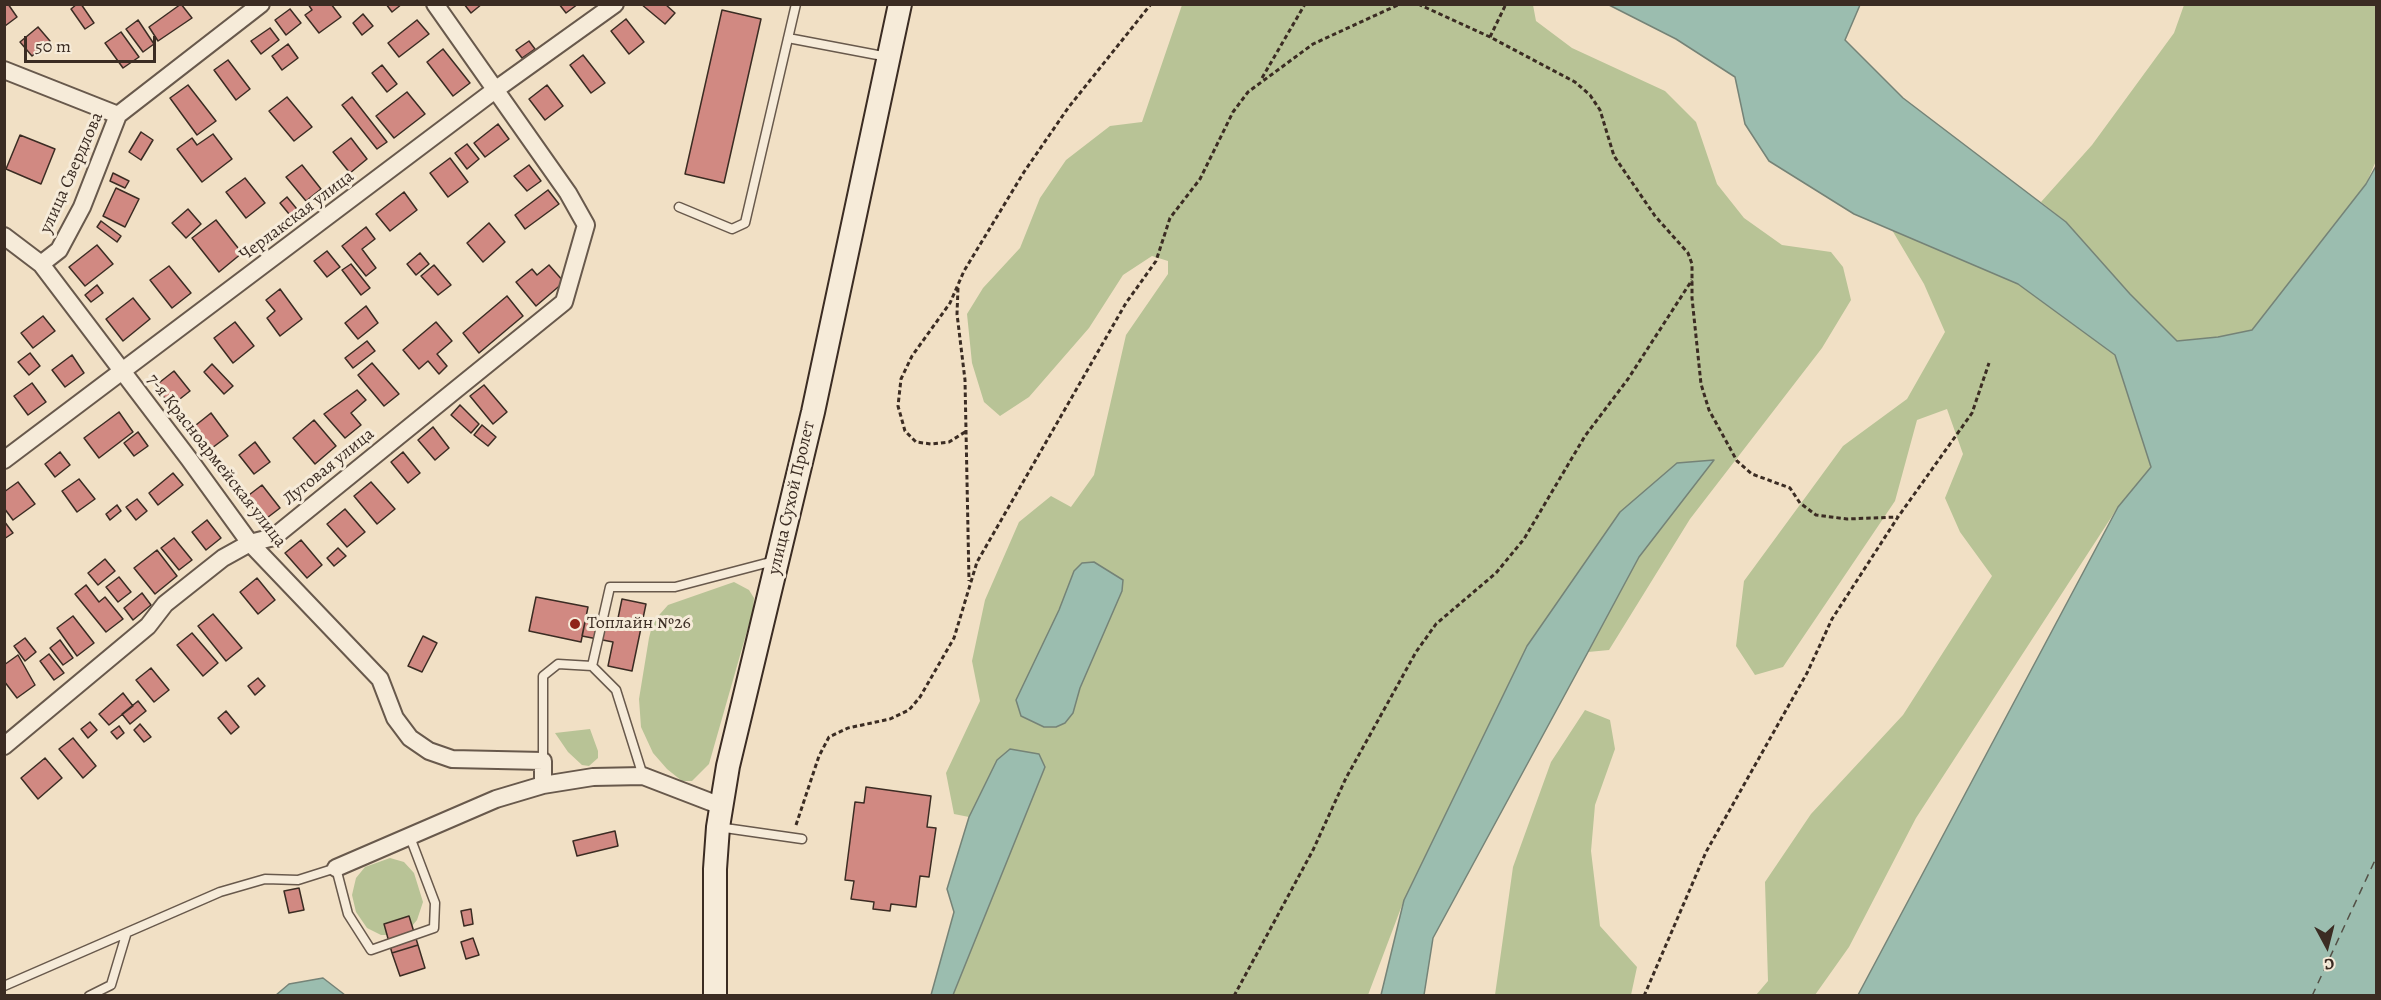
<!DOCTYPE html>
<html>
<head>
<meta charset="utf-8">
<style>
	body { margin:0 }
	#map { position:relative; width:2381px; height:1000px; overflow:hidden; background:#f1e0c5; font-family:Alegreya,serif }
	canvas { display:block }
	.frame { position:absolute; inset:0; border:6px solid #3b2c23; pointer-events:none }
	.north { position:absolute; left:2297px; top:916px; width:60px; height:60px; -webkit-text-stroke:4px #f6ebd9; paint-order:stroke; rotate:173deg; font-size:16px; font-weight:700; line-height:24px; text-align:center; color:#3b2c23 }
	.north::after { content:''; display:block; margin:auto; width:21px; height:27px; background:#3b2c23; clip-path:polygon(50% 0,100% 100%,50% 72%,0 100%) }
	.scale { position:absolute; left:24px; top:36px; width:132px; height:27px; box-sizing:border-box; border:3px solid #3b2c23; border-top:0; padding-left:8px; font-size:18px; line-height:21px; white-space:nowrap; color:#3b2c23; -webkit-text-stroke:4px #f6ebd9; paint-order:stroke }
</style>
</head>
<body>
<div id="map">
<canvas width="2381" height="1000"></canvas>
<div class="frame"></div>
<div class="north">С</div>
<div class="scale">50 m</div>
</div>
<script>
const context = document.querySelector('canvas').getContext('2d');
context.lineJoin = 'round';
function paint(path, color) { context.fillStyle = color; context.fill(path, 'evenodd'); }
const poly = rows => new Path2D(rows.map(r => 'M' + r).join(''));
function strokePath(path, color, width, dash) { context.strokeStyle = color; context.lineWidth = width; context.lineCap = dash ? 'butt' : 'round'; context.setLineDash(dash || []); context.stroke(path); }
function write(font, color, halo, rows, align = 'center') {
  context.font = font + ' Alegreya,serif'; context.lineWidth = 6; context.setLineDash([]); context.textBaseline = 'middle'; context.strokeStyle = halo; context.fillStyle = color; for (const [text, x, y, turn = 0] of rows) {
    context.save(); context.translate(x, y); context.rotate((+turn || 0) * Math.PI / 180); context.textAlign = isNaN(turn) ? turn : align; if (halo) context.strokeText(text, 0, 0); context.fillText(text, 0, 0); context.restore();
  }
}
const green = poly([
	[1182,5,1533,5,1536,21,1572,48,1665,91,1696,122,1717,184,1744,218,1782,245,1831,252,1843,267,1851,300,1822,348,1690,519,1609,650,1588,652,1639,557,1621,512,1527,646,1404,900,1368,995,953,995,1045,767,997,760,969,817,954,814,946,773,980,701,972,661,985,600,1019,522,1051,496,1071,507,1094,475,1126,335,1168,274,1168,261,1152,256,1123,275,1089,328,1029,397,1000,416,984,402,972,363,967,314,983,288,1020,248,1040,198,1066,160,1110,126,1142,122],
	[2184,5,2376,5,2376,161,2366,184,2252,330,2218,337,2177,341,2130,294,2066,222,2041,202,2092,145,2174,33],
	[1892,230,2018,284,2115,355,2151,467,2118,507,1916,818,1849,947,1815,995,1756,995,1768,981,1765,882,1811,814,1903,715,1992,576,1960,532,1945,498,1963,454,1947,409,1917,420,1895,501,1783,667,1755,675,1736,646,1744,581,1843,446,1907,399,1945,332,1924,284],
	[734,582,749,590,754,598,753,610,709,764,692,781,682,781,667,769,653,753,641,727,639,699,649,638,653,622,668,605],
	[1585,710,1610,720,1615,749,1595,805,1591,851,1600,926,1637,967,1631,995,1495,995,1513,867,1551,762],
	[590,729,598,751,598,758,589,766,582,765,568,752,555,733],
	[390,858,404,862,414,873,423,902,417,920,412,926,409,916,384,924,387,935,381,935,367,928,356,912,352,895,356,878,365,867]
]);
const water = poly([
	[1609,5,1860,5,1845,40,1903,98,2066,222,2130,294,2177,341,2218,337,2252,330,2366,184,2376,166,2376,995,1858,995,2118,507,2151,467,2115,355,2018,284,1854,214,1769,161,1745,124,1735,77,1676,39,1609,5],
	[1714,460,1639,557,1588,652,1433,938,1424,995,1381,995,1404,900,1527,646,1620,512,1677,463,1714,460],
	[1094,562,1123,580,1122,591,1080,688,1073,713,1065,723,1056,727,1044,727,1021,716,1016,700,1059,610,1074,571,1082,563,1094,562],
	[1010,749,1039,754,1045,767,953,995,931,995,954,912,947,889,969,817,997,760,1010,749],
	[323,978,345,995,276,995,289,984,323,978]
]);
const ferry = poly([
	[2312,996,2376,858]
]);
const building = poly([
	[4,4,8,4,17,17,5,26,4,4],
	[77,4,81,4,94,23,85,29,71,9,77,4],
	[181,4,192,18,158,41,149,27,181,4],
	[308,4,331,4,341,17,319,33,305,15,312,10,308,4],
	[386,4,402,4,392,12,386,4],
	[464,4,482,4,471,13,464,4],
	[559,4,578,4,566,13,559,4],
	[641,4,665,4,675,13,665,24,641,4],
	[290,9,301,23,286,35,275,20,290,9],
	[722,10,761,19,724,183,685,174,722,10],
	[363,14,373,26,362,35,353,23,363,14],
	[626,19,644,42,629,54,611,31,626,19],
	[138,20,154,44,143,52,126,29,138,20],
	[417,20,429,34,399,57,388,43,417,20],
	[38,27,50,41,32,56,20,42,38,27],
	[270,28,279,40,261,54,251,41,270,28],
	[121,32,139,57,123,68,105,43,121,32],
	[529,41,535,49,522,58,516,50,529,41],
	[288,44,298,58,282,70,272,56,288,44],
	[443,49,470,83,453,96,427,62,443,49],
	[583,55,605,83,591,93,570,65,583,55],
	[228,60,250,89,236,100,214,70,228,60],
	[382,65,397,84,387,92,372,73,382,65],
	[188,85,216,121,197,135,170,98,188,85],
	[547,85,563,106,545,120,529,99,547,85],
	[407,92,425,114,394,138,376,116,407,92],
	[287,97,312,127,294,141,269,111,287,97],
	[352,97,387,142,377,149,342,105,352,97],
	[498,124,509,139,485,157,474,143,498,124],
	[141,132,153,140,141,160,129,152,141,132],
	[213,134,232,159,202,182,177,149,192,138,197,145,213,134],
	[20,135,55,149,41,184,6,169,20,135],
	[351,138,367,159,350,173,333,152,351,138],
	[467,144,479,159,467,169,455,153,467,144],
	[450,158,468,182,448,197,430,173,450,158],
	[302,165,321,189,306,201,286,177,302,165],
	[529,165,541,181,527,191,514,176,529,165],
	[113,173,129,181,125,188,110,181,113,173],
	[245,178,265,203,246,218,226,192,245,178],
	[116,188,139,199,125,227,103,216,116,188],
	[548,190,559,204,525,229,515,215,548,190],
	[404,192,417,210,390,231,376,214,404,192],
	[287,197,301,214,294,220,280,203,287,197],
	[188,209,201,224,186,238,172,223,188,209],
	[216,220,242,253,219,272,192,238,216,220],
	[101,221,121,236,117,242,97,227,101,221],
	[489,223,505,242,483,262,467,243,489,223],
	[366,227,375,239,362,249,376,268,366,276,342,246,366,227],
	[97,245,113,264,85,286,69,267,97,245],
	[327,251,340,267,327,277,314,261,327,251],
	[420,253,429,264,416,275,407,264,420,253],
	[351,264,370,288,361,295,342,270,351,264],
	[434,265,451,285,438,295,421,276,434,265],
	[549,265,564,282,536,306,516,282,532,269,537,275,549,265],
	[169,266,191,293,172,308,150,280,169,266],
	[97,285,103,293,91,302,85,295,97,285],
	[280,289,302,319,280,336,267,318,275,311,266,300,280,289],
	[507,296,523,316,479,353,463,333,507,296],
	[133,298,150,319,123,341,106,319,133,298],
	[366,306,378,323,358,339,345,323,366,306],
	[43,316,55,331,33,348,21,333,43,316],
	[235,322,254,346,233,363,214,338,235,322],
	[436,322,452,341,437,354,447,366,439,374,428,361,419,369,403,350,436,322],
	[367,341,375,351,353,368,345,358,367,341],
	[30,353,40,366,29,375,18,362,30,353],
	[72,355,84,373,65,387,52,370,72,355],
	[372,363,399,394,384,406,358,375,372,363],
	[212,364,233,386,224,394,204,372,212,364],
	[174,371,190,391,171,406,155,386,174,371],
	[32,383,46,402,28,415,14,396,32,383],
	[484,385,507,412,493,424,470,396,484,385],
	[357,390,366,400,351,413,361,425,345,438,324,414,357,390],
	[460,405,479,424,471,433,451,415,460,405],
	[119,412,133,432,99,458,84,438,119,412],
	[211,413,228,436,208,451,191,429,211,413],
	[314,420,336,446,315,464,293,438,314,420],
	[482,425,496,437,488,446,474,435,482,425],
	[433,427,449,448,435,460,418,440,433,427],
	[138,432,148,446,134,456,124,443,138,432],
	[255,442,270,462,254,474,239,455,255,442],
	[60,452,70,465,55,477,45,464,60,452],
	[403,452,420,473,408,483,391,462,403,452],
	[173,473,183,485,158,505,149,493,173,473],
	[79,479,95,499,77,512,62,491,79,479],
	[18,482,35,504,13,520,4,508,4,492,18,482],
	[371,482,395,509,377,524,354,496,371,482],
	[262,485,280,508,263,521,245,498,262,485],
	[137,499,147,511,136,520,126,507,137,499],
	[117,505,121,511,110,520,106,514,117,505],
	[345,509,365,532,347,547,327,524,345,509],
	[207,520,221,538,206,550,192,532,207,520],
	[4,521,13,533,4,539,4,521],
	[174,538,192,560,179,570,161,548,174,538],
	[301,540,322,565,307,578,285,553,301,540],
	[338,548,346,556,334,566,327,558,338,548],
	[157,550,177,576,155,594,134,568,157,550],
	[105,559,115,571,98,585,88,573,105,559],
	[119,577,131,592,118,602,106,587,119,577],
	[257,578,275,600,258,614,240,592,257,578],
	[86,585,99,602,105,597,123,619,106,632,75,594,86,585],
	[142,593,151,605,133,620,124,608,142,593],
	[536,597,588,607,581,642,529,631,536,597],
	[622,599,646,604,632,671,608,666,613,642,582,636,586,617,617,623,622,599],
	[213,614,242,648,226,661,198,626,213,614],
	[73,616,94,643,77,656,57,628,73,616],
	[192,633,218,663,203,676,177,645,192,633],
	[423,636,437,643,422,672,408,666,423,636],
	[25,638,36,652,25,661,14,646,25,638],
	[60,640,73,658,63,665,50,648,60,640],
	[49,654,64,673,54,680,40,661,49,654],
	[18,655,35,685,17,698,4,681,4,665,18,655],
	[151,668,169,690,154,702,136,680,151,668],
	[258,678,265,686,255,695,248,686,258,678],
	[123,693,133,706,109,725,99,714,123,693],
	[138,701,146,711,130,724,122,714,138,701],
	[226,711,239,727,231,734,218,718,226,711],
	[90,722,97,730,88,738,81,729,90,722],
	[140,724,151,737,144,742,134,730,140,724],
	[119,726,124,733,117,739,111,732,119,726],
	[73,738,96,766,83,778,59,749,73,738],
	[45,758,62,778,38,799,21,778,45,758],
	[866,787,931,796,927,827,936,828,929,877,920,876,916,907,891,904,890,911,873,909,874,902,851,899,854,881,845,880,855,802,864,803,866,787],
	[615,831,618,846,577,856,573,841,615,831],
	[299,888,304,910,289,913,284,891,299,888],
	[471,909,473,924,464,926,461,911,471,909],
	[409,916,418,945,392,953,384,924,409,916],
	[473,938,479,955,466,959,461,942,473,938],
	[418,945,425,968,400,976,392,953,418,945]
]);
const path = poly([
	[1418,4,1490,37,1575,82,1590,95,1600,110,1614,156,1655,216,1688,253,1692,264,1692,298,1701,384,1709,410,1737,461,1752,474,1790,488,1800,503,1816,515,1847,519,1898,517],
	[1490,37,1506,4],
	[1262,78,1305,4],
	[958,288,957,314,965,380,969,581],
	[965,432,949,442,931,444,916,442,905,431,898,406,901,379,912,356,950,303,964,271,1024,172,1068,108,1151,4],
	[796,825,819,756,829,737,848,728,890,719,909,710,920,697,954,638,977,562,1126,303,1156,261,1170,218,1200,179,1233,112,1248,92,1313,44,1400,4],
	[1234,996,1313,850,1346,778,1416,652,1436,624,1496,573,1524,539,1585,436,1628,379,1692,280],
	[1644,996,1706,852,1807,673,1832,619,1898,517,1972,413,1989,363]
]);
const lane = poly([
	[788,38,888,57],
	[679,207,732,229,745,223,796,4],
	[543,761,543,676,558,664,592,666],
	[643,776,616,690,592,666,610,587,675,587,774,561],
	[718,827,802,839],
	[4,986,220,892,265,879,298,880,336,868,348,914,371,950,434,928,435,903,410,837],
	[89,996,111,985,126,935]
]);
const street = poly([
	[4,70,118,115],
	[4,236,41,264,59,250,82,207,118,115,261,4],
	[41,264,189,459,250,543,380,679,395,718,410,738,429,751,452,759,543,761,543,785],
	[4,460,495,90,615,4],
	[4,746,148,626,165,604,223,558,250,543,274,537,564,302,586,225,568,193,435,4],
	[336,868,496,799,543,785,593,777,643,776,721,806]
]);
const secondary = poly([
	[715,996,715,869,718,827,728,766,813,412,900,4]
]);
const markers = [
	[575,624,6,"#8f2418"]
];
const streetNames = [
	["улица Свердлова",72,173,-66],
	["Черлакская улица",297,216,-37],
	["7-я Красноармейская улица",216,461,52],
	["Луговая улица",329,467,-39],
	["улица Сухой Пролет",792,498,-77]
];
const poiNames = [
	["Топлайн №26",587,624]
];
paint(green, '#b8c396');
paint(water, '#9bbdaf');
strokePath(water, '#758377', 1.5);
strokePath(ferry, '#535046', 1.5, [8, 6]);
paint(building, '#d18982');
strokePath(building, '#3b2c23', 1.5);
strokePath(lane, '#68594c', 11);
strokePath(street, '#68594c', 20);
strokePath(secondary, '#3b2c23', 26);
strokePath(path, '#3b2c23', 3, [4.5, 3]);
strokePath(lane, '#f6ebd9', 8);
strokePath(street, '#f6ebd9', 16);
strokePath(secondary, '#f6ebd9', 22);
for (const [x, y, r, color] of markers) { const dot = new Path2D(); dot.arc(x, y, r, 0, 2 * Math.PI); context.fillStyle = color; context.fill(dot); strokePath(dot, '#f6ebd9', 2); }
write('18px', '#3b2c23', '#f6ebd9', streetNames);
write('18px', '#3b2c23', '#f6ebd9', poiNames, 'left');
</script>
</body>
</html>
